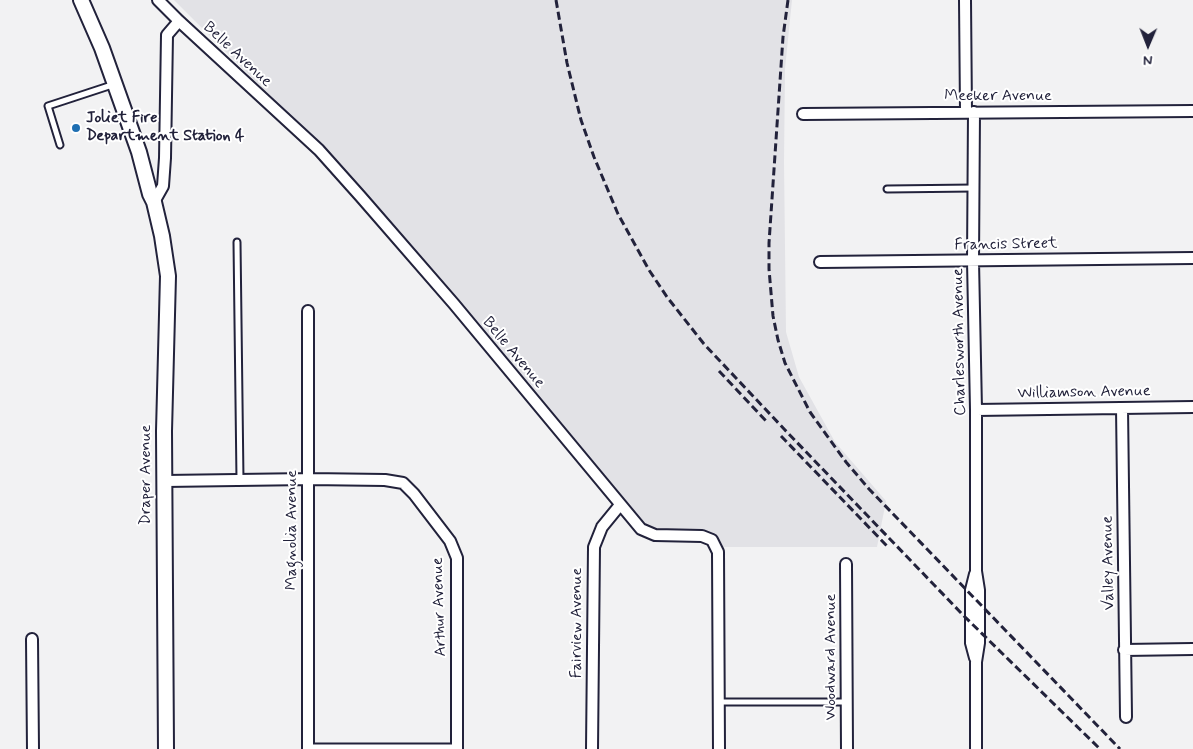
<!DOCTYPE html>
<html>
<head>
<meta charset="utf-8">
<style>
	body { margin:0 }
	#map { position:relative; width:1193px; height:749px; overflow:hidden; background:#f2f2f3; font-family:Mynerve,sans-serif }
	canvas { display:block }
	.north { position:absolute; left:1123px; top:20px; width:50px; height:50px; -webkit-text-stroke:4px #fff; paint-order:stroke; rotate:181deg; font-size:14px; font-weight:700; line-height:20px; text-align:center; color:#22223b }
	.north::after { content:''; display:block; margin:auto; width:18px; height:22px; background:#22223b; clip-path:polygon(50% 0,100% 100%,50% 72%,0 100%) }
</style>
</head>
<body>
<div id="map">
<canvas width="1193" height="749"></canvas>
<div class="north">N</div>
</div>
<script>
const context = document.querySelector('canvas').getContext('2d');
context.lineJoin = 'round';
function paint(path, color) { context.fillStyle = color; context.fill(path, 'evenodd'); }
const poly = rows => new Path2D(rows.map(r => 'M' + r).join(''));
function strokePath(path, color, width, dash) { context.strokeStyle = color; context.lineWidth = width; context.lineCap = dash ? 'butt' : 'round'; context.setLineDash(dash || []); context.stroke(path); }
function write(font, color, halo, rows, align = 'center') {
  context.font = font + ' Mynerve,sans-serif'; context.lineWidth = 4; context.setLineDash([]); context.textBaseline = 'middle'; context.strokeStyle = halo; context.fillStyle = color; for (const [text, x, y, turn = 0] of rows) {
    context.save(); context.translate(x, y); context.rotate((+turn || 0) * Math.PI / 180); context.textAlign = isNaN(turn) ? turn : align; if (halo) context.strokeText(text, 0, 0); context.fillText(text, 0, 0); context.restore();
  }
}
const built = poly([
	[174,0,792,0,785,69,784,162,786,332,799,377,835,442,886,501,877,547,719,547,714,539,655,533,642,526,324,150]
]);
const lane = poly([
	[60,145,48,106,115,84],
	[887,189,974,188],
	[237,242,240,480],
	[719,702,846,702],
	[308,747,457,747]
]);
const street = poly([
	[158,0,179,21,319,150,361,197,454,304,641,529,655,535,702,536,712,540,718,552,719,749],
	[965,0,966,112],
	[974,112,973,261,976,410,976,571,979,590,979,643,976,662,976,749],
	[803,114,1193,111],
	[154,202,163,186,165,158,167,35,179,21],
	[820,262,1193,258],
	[1122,408,1126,717],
	[976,410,1193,407],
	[165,481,309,479,385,480,403,483,414,494,450,541,457,558,457,749],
	[846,564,847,749],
	[32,639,33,749],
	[1124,650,1193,649],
	[975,658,971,643,971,590,975,574],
	[308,749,308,311],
	[592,749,594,547,602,527,620,505]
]);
const secondary = poly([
	[81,0,102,48,139,152,150,194,154,202,162,236,168,276,164,431,166,749]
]);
const rail = poly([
	[556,0,567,63,581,120,594,157,618,214,649,270,667,297,704,344,785,430,964,616,1100,749],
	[788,0,783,37,769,243,769,269,773,316,778,340,785,363,810,412,846,462,869,489,1120,749],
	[719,371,767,422],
	[781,436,887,546]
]);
const markers = [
	[76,128,5,"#1f6fb2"]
];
const streetNames = [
	["Belle Avenue",237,55,43],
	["Meeker Avenue",998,97],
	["Francis Street",1006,245,-1],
	["Charlesworth Avenue",960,342,-91],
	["Belle Avenue",513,353,50],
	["Williamson Avenue",1084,393,-1],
	["Draper Avenue",147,475,-90],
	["Magnolia Avenue",293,530,-90],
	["Valley Avenue",1109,563,-91],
	["Arthur Avenue",440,607,-92],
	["Fairview Avenue",578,623,-90],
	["Woodward Avenue",832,657,-90]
];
const poiNames = [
	["Joliet Fire",86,119],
	["Department Station 4",86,137]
];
paint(built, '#e2e2e6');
strokePath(lane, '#22223b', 9);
strokePath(street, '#22223b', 14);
strokePath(secondary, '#22223b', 18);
strokePath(lane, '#fff', 5);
strokePath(street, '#fff', 10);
strokePath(secondary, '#fff', 14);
strokePath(rail, '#22223b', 3, [8, 4]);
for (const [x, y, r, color] of markers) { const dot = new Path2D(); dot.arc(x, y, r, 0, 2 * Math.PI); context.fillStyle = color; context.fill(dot); strokePath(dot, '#fff', 2); }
write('16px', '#22223b', '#fff', streetNames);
write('bold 16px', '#22223b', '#fff', poiNames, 'left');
</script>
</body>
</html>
